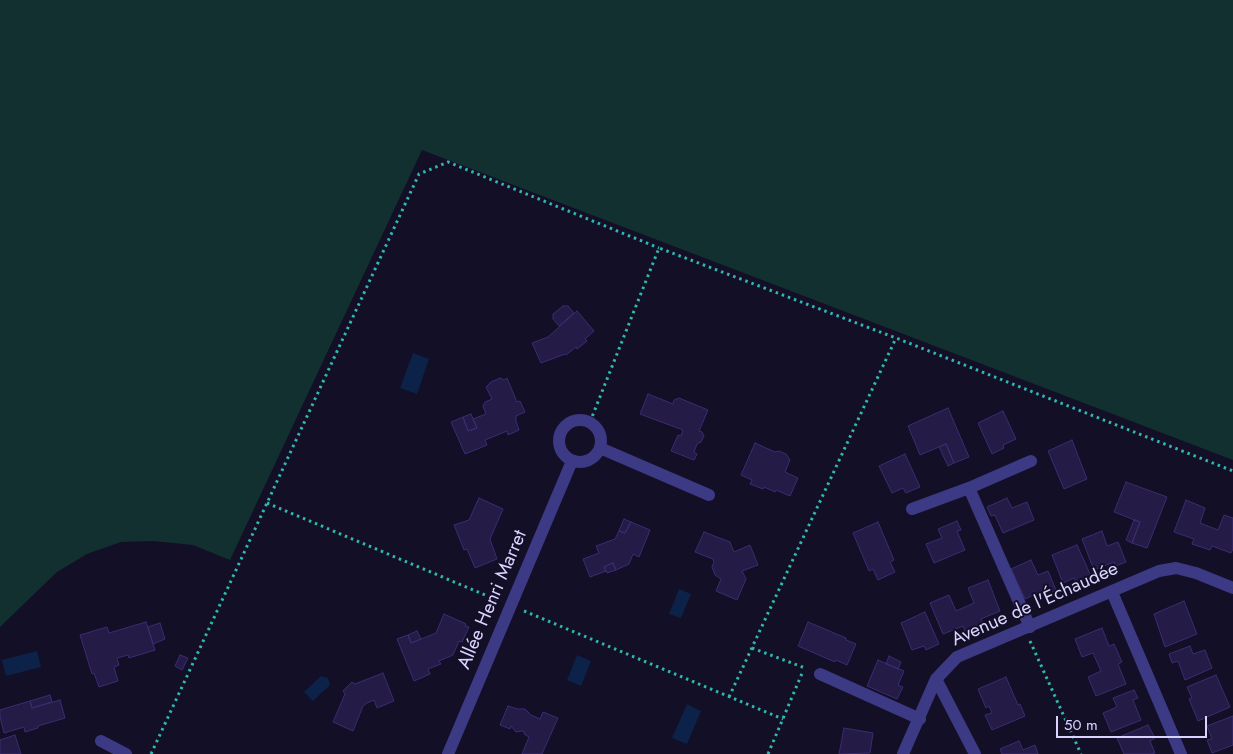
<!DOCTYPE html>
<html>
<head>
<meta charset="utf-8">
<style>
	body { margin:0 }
	#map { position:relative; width:1233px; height:754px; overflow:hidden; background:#130f26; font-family:Jost,sans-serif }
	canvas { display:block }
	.scale { position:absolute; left:1056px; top:716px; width:151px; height:22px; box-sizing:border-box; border:2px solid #d9d4ff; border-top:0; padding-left:6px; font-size:15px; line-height:18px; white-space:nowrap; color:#d9d4ff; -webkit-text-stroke:4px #130f26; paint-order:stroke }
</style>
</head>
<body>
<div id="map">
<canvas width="1233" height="754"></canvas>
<div class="scale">50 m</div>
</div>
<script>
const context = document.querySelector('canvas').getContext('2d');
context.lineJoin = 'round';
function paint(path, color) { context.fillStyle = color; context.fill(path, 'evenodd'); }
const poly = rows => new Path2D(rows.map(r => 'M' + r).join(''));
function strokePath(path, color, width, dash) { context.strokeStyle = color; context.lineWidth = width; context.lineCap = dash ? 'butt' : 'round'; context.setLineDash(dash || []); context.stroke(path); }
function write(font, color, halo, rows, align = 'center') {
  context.font = font + ' Jost,sans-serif'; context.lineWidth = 4; context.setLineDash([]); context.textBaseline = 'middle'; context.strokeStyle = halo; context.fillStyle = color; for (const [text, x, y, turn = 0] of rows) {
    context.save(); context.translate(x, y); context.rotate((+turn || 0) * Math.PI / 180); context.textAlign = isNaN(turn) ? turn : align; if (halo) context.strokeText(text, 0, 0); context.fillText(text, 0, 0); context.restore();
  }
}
const green = poly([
	[0,0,1233,0,1233,460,422,150,230,560,193,545,153,541,121,542,87,554,57,572,0,627]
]);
const water = poly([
	[413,353,429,359,417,394,400,388],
	[679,589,691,594,681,618,669,614],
	[37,651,41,667,6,676,2,660],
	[577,655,591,661,581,686,567,680],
	[321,676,328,678,330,685,313,701,304,692],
	[687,704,701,711,687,744,672,738]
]);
const building = poly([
	[563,306,568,306,574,313,559,326,553,319,553,314,563,306],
	[577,311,594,331,585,339,587,341,577,349,576,347,566,355,565,354,541,363,532,343,548,337,577,311],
	[500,378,504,380,507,378,517,402,520,401,525,412,516,416,516,421,519,430,508,435,507,431,485,440,487,445,465,454,451,422,463,417,468,431,477,428,473,419,486,414,483,406,485,402,492,399,486,387,491,382,500,378],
	[648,394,673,404,674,400,679,398,708,410,699,431,702,432,704,436,701,442,697,444,694,452,697,454,694,460,671,451,678,435,681,436,683,430,640,414,648,394],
	[948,408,969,457,954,463,946,444,920,455,908,426,948,408],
	[1003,411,1016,439,1003,445,1004,448,992,454,978,423,1003,411],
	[471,414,477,428,468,431,463,417,471,414],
	[1072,440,1087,479,1064,489,1048,451,1072,440],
	[755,443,775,452,779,451,786,454,790,460,785,472,798,478,790,496,776,490,775,492,764,487,763,489,750,484,752,480,741,475,755,443],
	[946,444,954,463,948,466,939,447,946,444],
	[905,454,920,487,906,493,903,488,892,493,879,466,905,454],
	[1126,482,1167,497,1147,548,1132,543,1140,522,1114,512,1126,482],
	[479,498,503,509,490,539,497,559,475,568,467,549,464,550,454,525,469,520,479,498],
	[1007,498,1012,508,1027,502,1034,520,1003,533,995,515,991,516,987,507,1007,498],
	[1186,500,1205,508,1200,523,1218,530,1224,515,1233,518,1233,549,1231,553,1212,546,1210,550,1192,544,1194,539,1174,532,1186,500],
	[624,519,631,522,625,533,619,531,624,519],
	[1134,520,1140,522,1132,543,1126,540,1134,520],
	[957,521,961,530,957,531,965,550,934,563,926,544,942,538,938,529,957,521],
	[631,522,650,530,639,557,633,554,629,564,616,570,613,563,604,567,606,571,590,577,583,559,599,553,596,546,615,539,619,531,625,533,631,522],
	[878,522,894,560,890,562,895,572,878,580,873,569,869,571,853,533,878,522],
	[1102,531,1107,546,1118,542,1126,562,1116,566,1114,562,1094,570,1082,539,1102,531],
	[704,532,730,542,734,552,750,545,758,565,742,571,746,579,737,600,716,591,721,579,715,575,712,567,714,562,713,559,695,552,704,532],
	[1077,545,1091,576,1076,582,1074,578,1063,583,1052,555,1077,545],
	[1031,560,1038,575,1048,571,1056,590,1047,595,1044,590,1025,599,1011,569,1031,560],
	[613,563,616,570,607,573,604,567,613,563],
	[988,580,1000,611,981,619,983,623,965,631,963,626,943,634,930,603,949,595,956,611,974,603,968,588,988,580],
	[1184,601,1197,634,1165,647,1154,614,1184,601],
	[925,612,939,644,926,650,924,646,912,650,901,623,925,612],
	[444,614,466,624,465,626,469,627,462,642,459,641,453,655,439,661,441,664,428,669,430,674,414,681,397,639,408,635,411,643,436,633,444,614],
	[146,622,155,650,129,658,128,655,117,658,119,665,114,667,118,681,99,687,94,673,92,674,80,635,107,627,109,633,146,622],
	[808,622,846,638,846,640,856,644,847,665,836,660,835,662,798,646,808,622],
	[160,623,165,639,153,644,148,627,160,623],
	[1102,628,1109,646,1114,644,1122,662,1118,664,1126,684,1096,696,1088,677,1101,671,1093,653,1082,657,1075,639,1102,628],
	[417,631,421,639,411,643,408,635,417,631],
	[1190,646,1193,654,1205,650,1212,668,1185,680,1178,661,1172,663,1169,654,1190,646],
	[180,655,188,658,182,670,175,666,180,655],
	[889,656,901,662,898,669,886,664,889,656],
	[878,660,904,671,898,685,903,687,897,699,867,686,878,660],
	[383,673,394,701,377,708,374,700,367,703,363,706,353,731,333,722,345,694,343,691,352,682,355,684,383,673],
	[1216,675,1230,707,1198,721,1189,699,1192,698,1187,687,1216,675],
	[1006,677,1018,705,1020,704,1025,716,992,730,985,715,992,713,989,706,986,708,978,689,1006,677],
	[1134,690,1138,698,1133,700,1141,720,1111,732,1103,713,1117,707,1113,698,1134,690],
	[50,695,52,702,32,708,30,701,50,695],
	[60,700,65,718,38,726,38,728,25,732,24,727,4,733,0,717,0,710,30,701,32,708,60,700],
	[508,706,518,709,525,709,531,715,540,719,543,712,558,718,542,754,522,754,529,737,524,734,525,732,522,731,516,732,511,726,510,729,500,725,508,706],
	[1233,716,1233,745,1212,753,1207,740,1212,739,1207,726,1233,716],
	[1148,725,1155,738,1150,741,1155,753,1151,754,1124,754,1117,738,1148,725],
	[844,728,873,733,870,753,839,754,844,728],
	[15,735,21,754,0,754,0,740,15,735],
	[1019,741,1023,750,1035,745,1038,754,1002,754,1000,749,1019,741]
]);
const path = poly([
	[590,422,659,248,896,338,1233,471],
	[267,503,497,600],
	[524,611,783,719],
	[1030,641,1081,754],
	[752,648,805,668],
	[729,697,896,338],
	[151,754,419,174,448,162,659,248],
	[768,754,803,671]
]);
const street = poly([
	'559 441a21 21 0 1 1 42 0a21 21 0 1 1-42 0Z',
	[600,448,709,495],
	[969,488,1030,627],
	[912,509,969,488,1031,461],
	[1112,592,1181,754],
	[820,674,920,719],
	[936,679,975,754],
	[101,741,126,754],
	[448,754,572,461],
	[903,754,936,679,957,657,1159,571,1176,568,1196,573,1233,588]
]);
const streetNames = [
	["Allée Henri Marret",493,600,-67],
	["Avenue de l'Échaudée",1035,605,-24]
];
paint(green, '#12302f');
paint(water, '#0c2248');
paint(building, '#241b47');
strokePath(building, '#3b2d73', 1);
strokePath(path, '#2fb8b0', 3, [2.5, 4]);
strokePath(street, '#3d3a85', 12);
write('19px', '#d9d4ff', '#130f26', streetNames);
</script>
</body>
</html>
